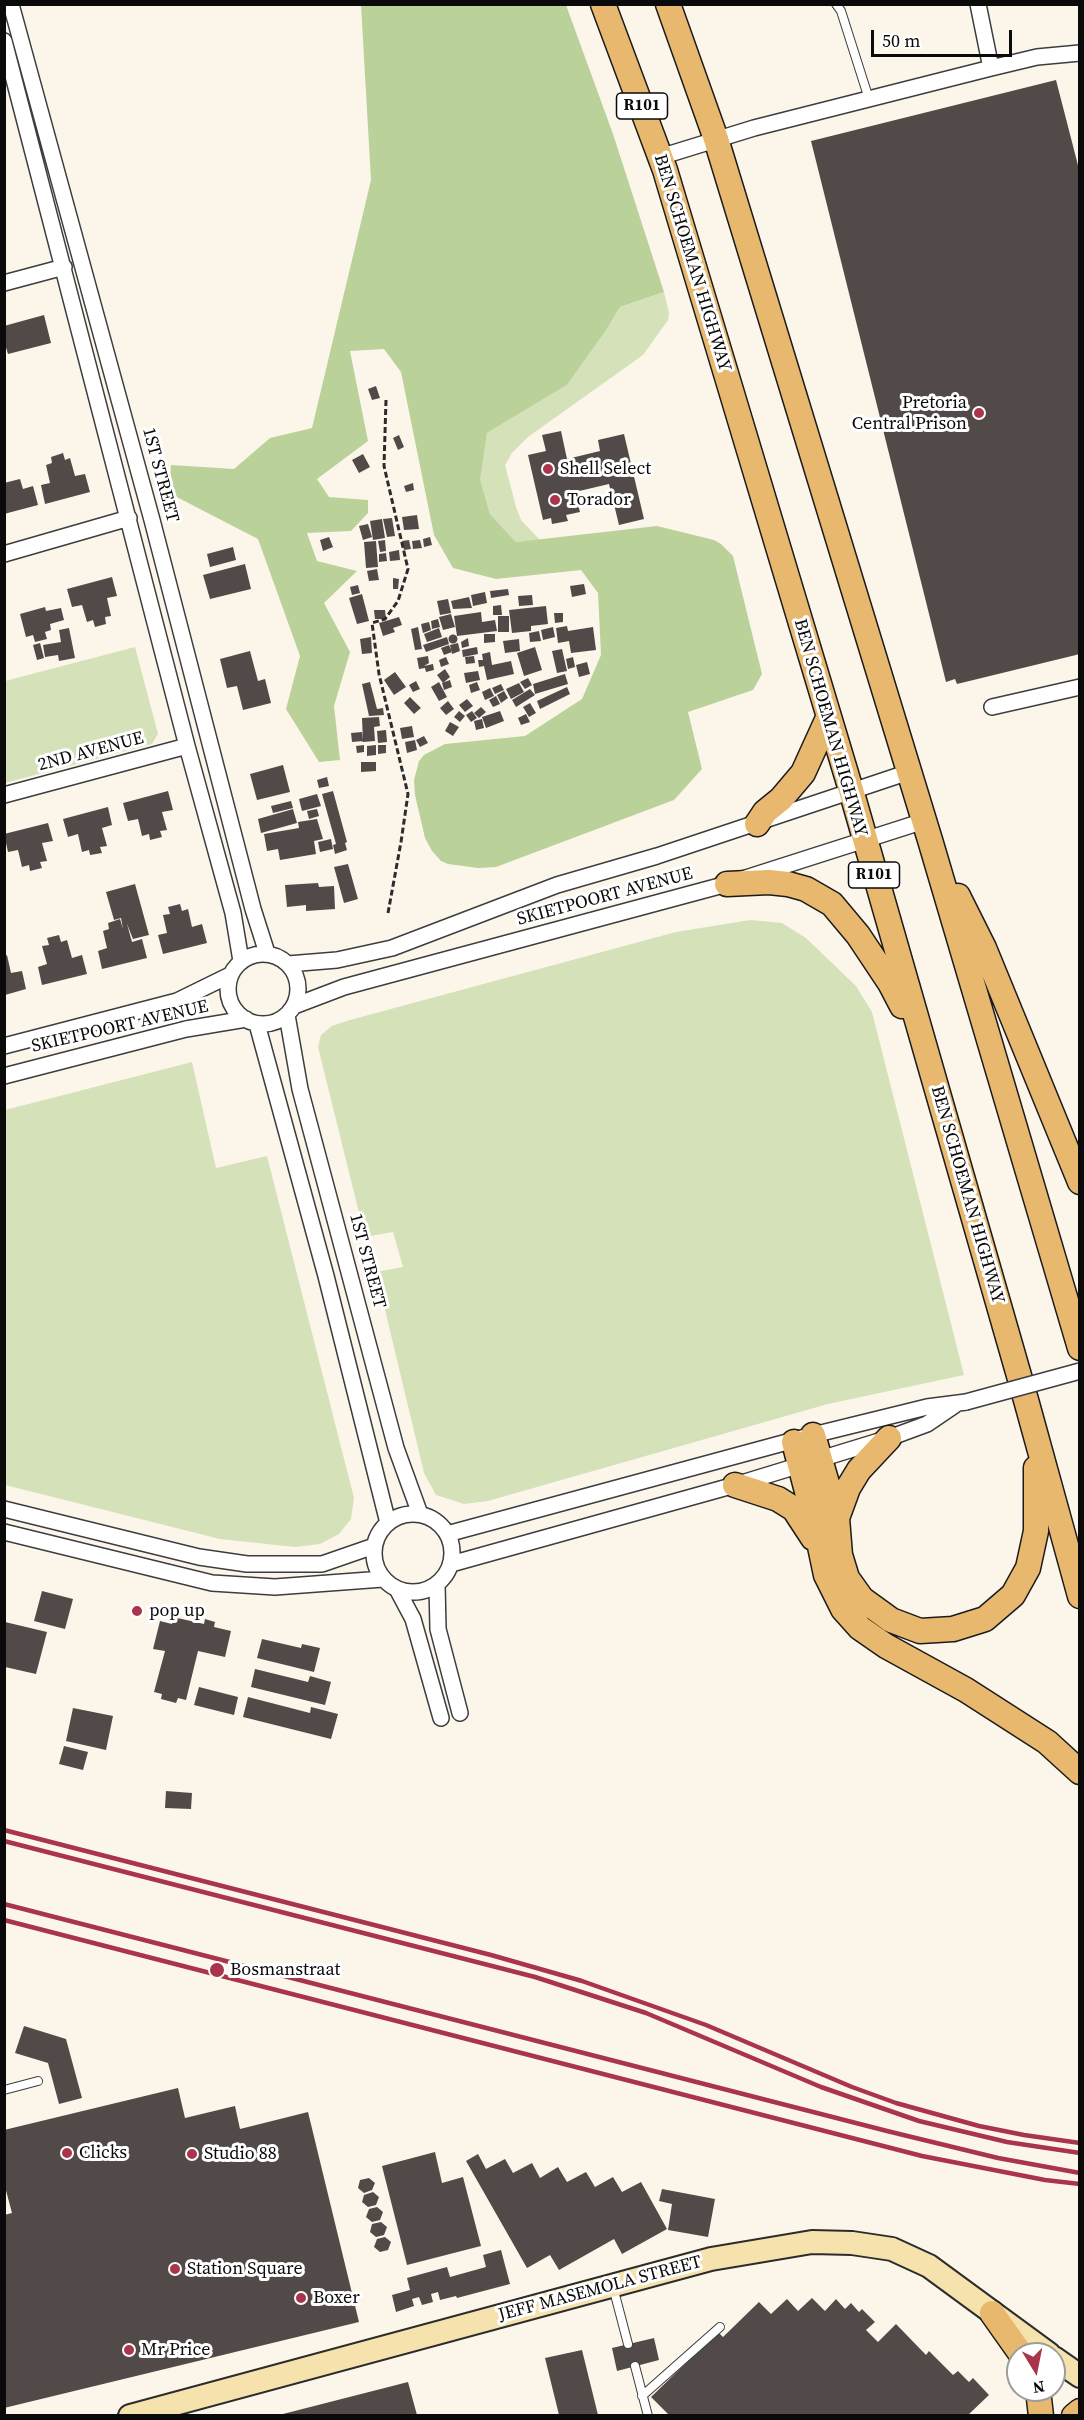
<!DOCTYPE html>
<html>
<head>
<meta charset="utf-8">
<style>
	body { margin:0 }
	#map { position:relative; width:1084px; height:2420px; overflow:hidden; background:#fcf6ea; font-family:"Source Serif 4",serif }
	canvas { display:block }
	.frame { position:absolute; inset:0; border:6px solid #0a0a0a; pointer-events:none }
	.north { position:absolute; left:1006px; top:2342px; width:60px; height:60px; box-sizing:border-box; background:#fff; border:2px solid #9d9d9d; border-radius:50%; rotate:170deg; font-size:16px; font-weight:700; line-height:24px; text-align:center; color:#0a0a0a }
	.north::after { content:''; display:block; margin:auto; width:21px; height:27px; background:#a9344c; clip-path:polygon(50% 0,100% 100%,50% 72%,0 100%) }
	.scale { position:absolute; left:871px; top:30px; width:141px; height:27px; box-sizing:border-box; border:3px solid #0a0a0a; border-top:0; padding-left:8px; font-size:18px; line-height:21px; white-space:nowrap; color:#0a0a0a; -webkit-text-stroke:4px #fff; paint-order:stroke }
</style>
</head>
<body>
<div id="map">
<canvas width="1084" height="2420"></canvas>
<div class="frame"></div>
<div class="north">N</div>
<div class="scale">50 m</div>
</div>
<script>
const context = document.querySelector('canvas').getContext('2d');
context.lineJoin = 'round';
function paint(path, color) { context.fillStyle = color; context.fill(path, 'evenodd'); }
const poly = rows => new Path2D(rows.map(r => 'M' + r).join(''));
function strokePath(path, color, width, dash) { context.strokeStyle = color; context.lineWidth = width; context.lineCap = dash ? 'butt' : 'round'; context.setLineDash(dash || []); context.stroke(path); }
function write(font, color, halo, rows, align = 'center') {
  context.font = font + ' "Source Serif 4",serif'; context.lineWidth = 6; context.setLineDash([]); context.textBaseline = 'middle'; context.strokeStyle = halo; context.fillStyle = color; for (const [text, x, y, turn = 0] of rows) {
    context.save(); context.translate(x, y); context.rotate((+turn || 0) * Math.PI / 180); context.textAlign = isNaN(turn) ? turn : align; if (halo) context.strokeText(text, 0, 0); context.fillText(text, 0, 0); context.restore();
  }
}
const green = poly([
	[664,292,669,313,668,320,643,355,528,437,512,453,505,465,516,507,521,520,540,540,516,542,490,514,479,480,487,433,567,385,605,332,620,307],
	[135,647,158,734,152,744,5,783,5,681],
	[750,920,782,923,806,938,856,986,872,1012,964,1375,828,1404,488,1501,464,1504,436,1495,424,1473,376,1272,403,1267,393,1232,365,1237,318,1047,321,1035,332,1026,350,1020,676,932],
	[192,1062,216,1168,267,1156,354,1498,351,1519,339,1534,320,1544,295,1547,220,1539,5,1485,5,1110]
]);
const forest = poly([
	[361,5,566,5,613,134,664,292,620,307,605,332,567,385,487,433,480,480,490,514,516,542,657,526,714,540,721,544,733,556,762,674,753,690,688,712,702,769,674,800,496,867,478,868,448,864,441,861,432,851,425,838,415,795,414,780,419,761,424,755,445,744,525,736,582,699,601,655,598,593,581,570,496,579,453,568,434,535,401,372,384,349,350,351,368,441,317,479,329,497,368,500,368,513,351,531,307,533,317,561,357,571,324,603,350,652,334,706,340,760,319,762,286,709,300,656,258,539,169,493,171,465,234,469,270,438,312,428,371,180]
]);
const building = poly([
	[1056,80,1080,173,1080,654,957,684,955,679,946,682,811,141],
	[44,315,51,343,8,354,4,341,4,326],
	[376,386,380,398,372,400,368,389],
	[561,431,567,459,600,451,598,440,624,434,644,519,619,525,609,484,575,492,580,512,566,515,568,521,552,524,551,518,543,520,528,455,546,451,542,435],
	[399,435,404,447,398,450,393,438],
	[63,453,65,460,70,458,75,476,85,474,90,492,45,504,41,485,50,483,46,465,52,463,51,457],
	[363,454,370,467,359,473,352,460],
	[20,479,23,489,33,486,38,505,4,514,4,483],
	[413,483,414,490,406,492,404,486],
	[417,515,419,529,404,530,402,517],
	[392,518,395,536,387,537,383,519],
	[382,519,385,538,373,540,370,521],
	[368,524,372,537,363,540,359,526],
	[329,537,333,547,323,551,320,540],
	[430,537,432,545,424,547,423,539],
	[385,540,386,551,380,552,378,541],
	[409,540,411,549,404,550,402,541],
	[420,540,422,548,413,549,412,541],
	[376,541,378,567,366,568,364,542],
	[233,547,236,560,210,567,207,554],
	[399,550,400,560,390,561,389,552],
	[386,553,387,561,379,562,379,554],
	[245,564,251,589,210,599,203,575],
	[377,569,379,580,369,581,367,571],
	[112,577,117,596,107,598,111,616,105,617,106,624,95,627,93,620,87,622,82,605,72,607,67,589],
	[393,578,399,579,398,589,393,589],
	[584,584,586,594,572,597,570,586],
	[358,585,360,593,352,595,350,587],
	[508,589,509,595,491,598,490,591],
	[485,592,487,603,473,606,471,595],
	[362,594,369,621,357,624,349,598],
	[532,595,533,605,519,606,518,596],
	[469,597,472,608,453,609,451,601],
	[448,599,451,613,440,615,437,601],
	[501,605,502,615,493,615,493,606],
	[546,606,548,624,531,626,531,631,512,633,509,610],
	[45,607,46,611,61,608,64,620,50,624,51,630,45,632,47,639,35,642,33,635,26,637,20,614],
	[374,610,385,610,386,619,375,619],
	[481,612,482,622,495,620,497,631,457,636,454,616],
	[554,613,563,613,563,622,555,623],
	[451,614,455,627,443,630,439,617],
	[498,616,509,616,509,632,498,632],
	[399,617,402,625,393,628,395,632,383,636,379,623],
	[438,619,440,627,432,629,431,621],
	[429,622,431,630,423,633,421,624],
	[567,626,568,631,593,627,596,650,571,653,569,641,558,643,556,628],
	[418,627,422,649,415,650,411,629],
	[553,627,555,637,543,640,541,630],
	[69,628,75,658,59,661,58,655,45,657,43,645,61,642,59,630],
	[439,628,442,637,427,642,424,634],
	[539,631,541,641,530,642,529,633],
	[484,634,495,634,495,642,484,643],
	'448.5 639a4.5 4.5 0 1 1 9 0a4.5 4.5 0 1 1-9 0Z',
	[371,637,372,653,362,654,360,639],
	[447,637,449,644,426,652,423,645],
	[468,638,469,646,462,648,461,642],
	[519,639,520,651,505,653,503,641],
	[40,643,44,658,37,660,33,645],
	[458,643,460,651,452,654,450,645],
	[449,645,452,652,444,655,441,648],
	[477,647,478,654,463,657,462,650],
	[535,647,542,670,524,676,517,653],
	[562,649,567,671,557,673,552,651],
	[250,651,258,681,265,679,271,703,243,710,237,686,227,688,220,659],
	[490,652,492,665,511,661,514,674,487,680,484,666,479,667,478,660,483,660,482,654],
	[428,656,429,663,424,666,433,664,434,670,426,672,425,668,419,669,417,658],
	[474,656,475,663,466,664,465,657],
	[446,657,449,664,441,667,439,660],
	[573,657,575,667,568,669,566,659],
	[587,662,590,674,579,677,576,665],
	[445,669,450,677,443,683,437,675],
	[478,671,480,680,466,683,464,673],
	[395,672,406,687,394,695,384,680],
	[565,674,568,684,535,694,533,684],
	[528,678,532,685,525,689,520,682],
	[450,680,452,687,444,690,442,683],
	[416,681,420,689,413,692,409,685],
	[370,682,377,709,383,708,384,715,369,716,362,684],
	[439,682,447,697,439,701,431,687],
	[477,682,480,690,471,693,469,685],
	[519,683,524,692,511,699,506,689],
	[501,684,504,690,495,694,492,688],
	[567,687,570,694,540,709,537,701],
	[490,688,494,696,485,700,482,692],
	[530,689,535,695,516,707,512,700],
	[504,691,508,698,501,703,497,695],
	[496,696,500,704,493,707,489,700],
	[410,697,421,708,414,714,404,703],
	[467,699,473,706,465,712,459,705],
	[448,701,454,709,446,715,440,708],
	[530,703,536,713,529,717,523,707],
	[481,707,486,712,479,718,474,713],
	[459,711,465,716,460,722,454,717],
	[472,711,477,718,471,722,466,715],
	[500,711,504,721,486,728,482,717],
	[526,714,530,722,521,725,518,718],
	[379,717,380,726,374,727,375,741,363,742,362,718],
	[482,719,484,728,476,730,474,721],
	[450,722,459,727,453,736,445,731],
	[412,726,414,737,402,739,400,728],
	[386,730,387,742,378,743,377,731],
	[362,732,363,741,352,742,351,733],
	[424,736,428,743,420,747,416,740],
	[415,740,417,750,407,753,405,742],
	[364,745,364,752,357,753,356,746],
	[376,745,376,755,367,756,367,746],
	[378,745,386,745,386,753,378,754],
	[361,762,376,762,376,771,361,772],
	[283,765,290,792,257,800,250,774],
	[327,777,329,786,319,788,317,780],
	[168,791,173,810,162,812,167,830,160,831,162,837,150,840,149,834,142,836,138,819,128,821,123,803],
	[333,791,347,842,345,843,347,850,335,854,333,845,336,844,322,794],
	[317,794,321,806,302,811,299,799],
	[291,801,293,808,273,813,271,806],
	[108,807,112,825,102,828,107,846,100,847,102,853,90,855,89,850,82,852,78,834,68,837,63,819],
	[293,809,297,823,261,833,258,819],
	[317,809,319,816,309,819,307,811],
	[317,819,323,839,314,841,316,854,280,860,278,849,267,851,264,834,299,828,298,822],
	[48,823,53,841,42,843,47,861,40,862,42,868,30,871,29,865,22,867,18,850,8,852,4,834],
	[331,839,333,849,320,852,318,842],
	[348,864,358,899,344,903,334,867],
	[318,883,319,887,334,886,335,909,306,911,306,905,287,907,285,885],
	[135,884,149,935,133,939,127,924,132,942,142,939,147,958,102,969,98,951,107,948,103,931,109,929,108,923,120,919,123,929,121,918,114,920,106,892],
	[180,904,182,911,188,909,192,927,202,924,207,943,163,954,158,935,167,933,163,915,170,914,168,907],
	[59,935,61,942,67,940,72,958,82,955,87,974,42,985,38,967,47,964,42,946,49,945,47,938],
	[7,955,11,973,22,971,26,989,5,995,5,956],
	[42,1591,73,1599,65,1629,34,1621],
	[173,1617,204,1624,205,1619,215,1622,214,1627,231,1631,225,1657,198,1651,186,1700,178,1698,176,1703,161,1699,162,1694,154,1692,165,1651,153,1649,160,1621,172,1624],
	[5,1622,47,1632,36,1674,5,1667],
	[262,1639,301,1648,302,1644,320,1648,314,1672,257,1658],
	[255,1669,308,1682,310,1676,331,1682,325,1705,251,1687],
	[199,1687,238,1697,234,1715,194,1705],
	[248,1697,310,1713,311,1707,338,1714,331,1739,243,1717],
	[73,1708,113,1716,106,1750,66,1741],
	[64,1746,88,1752,83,1770,59,1764],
	[166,1791,192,1793,191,1809,165,1808],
	[24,2026,66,2039,82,2098,59,2104,48,2063,15,2053],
	[178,2088,185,2118,235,2106,240,2129,308,2112,359,2322,4,2408,4,2215,12,2213,4,2183,4,2130],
	[435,2152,442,2183,463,2177,481,2246,407,2265,382,2166],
	[478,2154,486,2169,505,2159,513,2173,532,2163,540,2178,558,2167,567,2182,586,2172,595,2187,613,2177,622,2192,641,2182,667,2229,622,2254,614,2239,559,2270,550,2255,527,2268,466,2161],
	[369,2178,375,2183,372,2190,364,2193,358,2188,360,2180],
	[662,2189,715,2199,708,2237,668,2230,672,2204,659,2201],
	[373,2192,379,2197,376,2205,368,2207,362,2202,364,2195],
	[377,2207,383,2212,380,2220,372,2222,366,2217,369,2209],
	[381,2222,387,2227,384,2235,376,2237,370,2232,372,2224],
	[385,2237,391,2242,388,2250,380,2252,374,2247,377,2239],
	[501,2250,510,2284,457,2298,456,2296,440,2300,438,2292,431,2294,433,2302,422,2305,419,2297,412,2299,414,2306,396,2312,392,2295,410,2290,407,2278,447,2267,450,2277,486,2267,483,2255],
	[812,2298,825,2311,836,2299,845,2309,851,2303,859,2312,862,2309,875,2322,866,2330,878,2342,896,2324,926,2355,929,2351,953,2375,958,2371,969,2382,973,2378,989,2395,968,2415,669,2415,651,2397,718,2332,723,2337,759,2302,771,2314,787,2299,798,2311],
	[654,2338,659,2360,617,2371,612,2348],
	[582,2350,598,2415,559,2415,545,2358],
	[408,2382,417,2415,279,2415]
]);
const path = poly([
	[386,400,384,466,408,569,398,601,385,619,372,623,379,674,408,794,401,842,388,913]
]);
const service = poly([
	[836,4,841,11,869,99],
	[4,2090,38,2081],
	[613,2287,628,2344],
	[635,2366,648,2416],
	[642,2396,720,2327]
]);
const minor = poly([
	[978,4,991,68],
	[12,8,152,520,253,909,267,953],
	[4,41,187,746,233,913,241,961],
	[660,157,754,128,991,68,1037,57,1080,53],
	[4,283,64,267],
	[4,554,129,518],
	[992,707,1080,687],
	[4,795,187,746],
	'228 989a35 35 0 1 1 70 0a35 35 0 1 1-70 0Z',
	[288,964,337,960,392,948,557,885,657,856,909,772],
	[294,1006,344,987,727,884,924,821],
	[287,1015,300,1089,396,1448,420,1514],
	[257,1024,326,1276,388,1523],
	[4,1046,177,1001,230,975],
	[4,1076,186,1029,246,1019],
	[4,1509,199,1557,247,1564,322,1564,374,1546],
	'374 1553a39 39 0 1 1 78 0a39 39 0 1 1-78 0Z',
	[4,1532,212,1583,275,1587,383,1579],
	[447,1534,813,1435,927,1407,966,1402],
	[451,1564,735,1485,889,1438,927,1424,955,1405],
	[437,1584,438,1629,460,1713],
	[397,1589,413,1619,441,1718]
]);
const secondary = poly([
	[1054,2358,1080,2376],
	[130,2416,711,2259,812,2242,852,2243,892,2249,929,2266,1049,2354]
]);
const primary = poly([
	[603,4,665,170,700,287,851,790,1026,1400,1080,1596],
	[668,4,716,139,930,840,1080,1348],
	[757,824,765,812,781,799,803,773,828,718],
	[727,884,769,882,788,884,806,889,832,904,858,935,890,983,902,1006],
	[958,896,984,948,1080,1182],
	[813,1435,837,1518],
	[889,1438,859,1470,848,1488,837,1518,840,1555,847,1578,862,1599,891,1620,920,1631,953,1629,985,1619,1013,1595,1028,1568,1036,1531,1036,1468],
	[794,1442,814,1518,826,1575,843,1609,860,1628,886,1646,966,1690,1047,1742,1080,1772],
	[735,1485,778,1499,794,1509,813,1538],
	[992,2313,1021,2354],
	[1038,2390,1041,2416],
	[1074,2416,1080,2411]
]);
const rail = poly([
	[4,1830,491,1955,582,1981,706,2025,852,2087,896,2103,979,2126,1024,2135,1080,2143],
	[4,1841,535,1977,646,2013,821,2087,919,2121,1007,2142,1080,2153],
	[4,1904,887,2131,998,2158,1080,2173],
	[4,1920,922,2156,1045,2180,1080,2184]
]);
const minorBridge = poly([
	[966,1402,1080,1371]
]);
const markers = [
	[979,413,6,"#a9344c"],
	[548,469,6,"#a9344c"],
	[555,500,6,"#a9344c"],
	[137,1611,6,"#a9344c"],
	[217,1970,8,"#a9344c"],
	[67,2153,6,"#a9344c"],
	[192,2154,6,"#a9344c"],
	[175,2269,6,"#a9344c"],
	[301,2298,6,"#a9344c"],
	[129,2350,6,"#a9344c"]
];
const shields = [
	[642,106,51],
	[874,875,51]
];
const shieldNames = [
	["R101",642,106],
	["R101",874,875]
];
const streetNames = [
	["BEN SCHOEMAN HIGHWAY",692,263,73],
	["1ST STREET",160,475,75],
	["BEN SCHOEMAN HIGHWAY",830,728,74],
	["2ND AVENUE",91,752,-15],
	["SKIETPOORT AVENUE",605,897,-15],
	["SKIETPOORT AVENUE",120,1027,-13],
	["BEN SCHOEMAN HIGHWAY",967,1195,74],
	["1ST STREET",367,1261,75],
	["JEFF MASEMOLA STREET",600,2289,-15]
];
const poiNames = [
	["Pretoria",967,403,"right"],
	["Central Prison",967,424,"right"],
	["Shell Select",560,469],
	["Torador",567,500],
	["pop up",149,1611],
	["Bosmanstraat",230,1970],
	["Clicks",79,2153],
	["Studio 88",204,2154],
	["Station Square",187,2269],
	["Boxer",313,2298],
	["Mr Price",141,2350]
];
paint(green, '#d5e2b9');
paint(forest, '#bbd19a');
paint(building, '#524a48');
strokePath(service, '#3d3d3d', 10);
strokePath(minor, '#3d3d3d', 18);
strokePath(secondary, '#2c2c2c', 26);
strokePath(primary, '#1b1b1b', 27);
strokePath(path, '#2c2c2c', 3, [6, 3]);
strokePath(service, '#fff', 8);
strokePath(minor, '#fff', 15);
strokePath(secondary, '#f5e2ad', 22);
strokePath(primary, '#e8b86f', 24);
strokePath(rail, '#a9344c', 4.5);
strokePath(minorBridge, '#3d3d3d', 18, []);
strokePath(minorBridge, '#fff', 15);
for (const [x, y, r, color] of markers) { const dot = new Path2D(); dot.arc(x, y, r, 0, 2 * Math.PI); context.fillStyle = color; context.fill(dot); strokePath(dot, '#fff', 2); }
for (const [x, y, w] of shields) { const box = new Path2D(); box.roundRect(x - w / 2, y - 13, w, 26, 4.5); context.fillStyle = '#fff'; context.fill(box); strokePath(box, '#0a0a0a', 1.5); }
write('bold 16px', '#0a0a0a', null, shieldNames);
write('18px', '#0a0a0a', '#fff', streetNames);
write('18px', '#0a0a0a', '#fff', poiNames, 'left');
</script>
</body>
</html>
